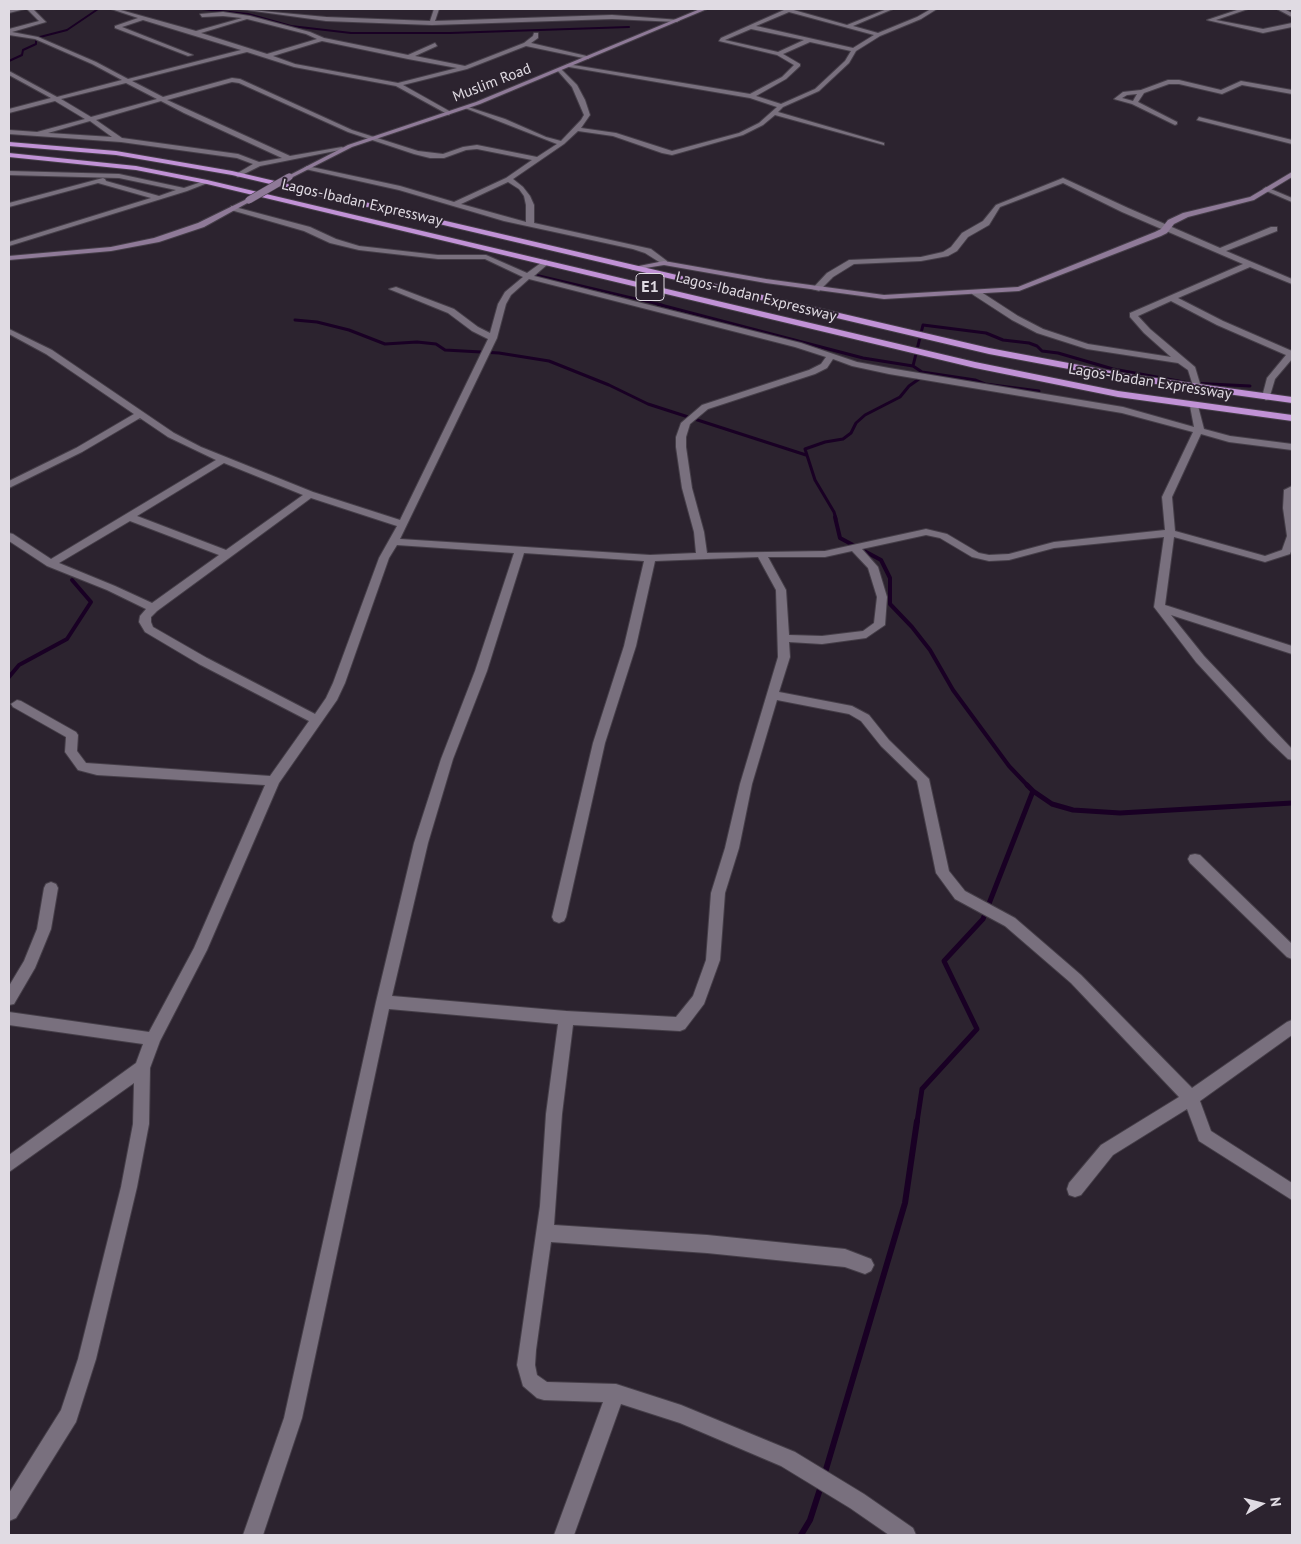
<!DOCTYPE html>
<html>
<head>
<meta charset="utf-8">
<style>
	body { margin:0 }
	#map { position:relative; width:1301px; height:1544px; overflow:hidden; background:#2c232f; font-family:"PT Sans",sans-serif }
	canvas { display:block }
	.frame { position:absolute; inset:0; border:10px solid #e0dbe3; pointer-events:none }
	.north { position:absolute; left:1236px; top:1479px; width:50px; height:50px; -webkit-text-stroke:4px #2c232f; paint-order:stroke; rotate:82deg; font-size:14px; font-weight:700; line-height:20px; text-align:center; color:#e0dbe3 }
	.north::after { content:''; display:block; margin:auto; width:18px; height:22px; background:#e0dbe3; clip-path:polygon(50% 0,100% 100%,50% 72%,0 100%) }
</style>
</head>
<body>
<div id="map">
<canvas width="1301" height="1544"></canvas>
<div class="frame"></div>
<div class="north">N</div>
</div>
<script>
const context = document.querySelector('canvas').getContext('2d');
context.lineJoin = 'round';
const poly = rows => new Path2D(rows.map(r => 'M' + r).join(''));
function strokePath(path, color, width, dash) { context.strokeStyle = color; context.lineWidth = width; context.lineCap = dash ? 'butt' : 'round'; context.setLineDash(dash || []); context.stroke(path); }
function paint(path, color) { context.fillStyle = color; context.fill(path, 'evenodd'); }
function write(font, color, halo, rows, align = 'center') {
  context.font = font + ' "PT Sans",sans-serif'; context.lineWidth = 4; context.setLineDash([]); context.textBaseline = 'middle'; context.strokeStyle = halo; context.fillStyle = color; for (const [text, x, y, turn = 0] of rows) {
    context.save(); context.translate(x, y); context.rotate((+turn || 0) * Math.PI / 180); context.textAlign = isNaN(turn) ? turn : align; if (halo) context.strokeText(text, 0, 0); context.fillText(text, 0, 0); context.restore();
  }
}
const streamFar5 = poly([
	[202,9,248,14,291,26,351,33,450,33,629,27],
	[9,61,22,55,23,50,36,44,36,38,67,30,98,9]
]);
const streamFar4 = poly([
	[536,275,662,305]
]);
const streamFar3 = poly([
	[657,304,863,358,913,366],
	[295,320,317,322,349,330,385,344,417,342,436,344,445,350,499,353,549,361,609,385,648,404,806,455],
	[922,372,975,380,985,384,1039,391],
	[836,519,834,512,815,480,805,449,825,442,843,439,851,433,856,423,865,415,900,397,909,386,919,379,922,372,913,366,923,325,986,333,1003,340,1029,343,1037,346,1042,351,1058,353,1113,369,1189,383,1250,386]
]);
const streamFar2 = poly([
	[835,517,840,538,881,560,890,578,890,604,912,627,930,650,953,690,1009,766,1028,786],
	[9,677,19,665,67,639,91,602,72,580]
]);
const streamFar1 = poly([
	[1033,791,1052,804,1073,810,1120,813,1292,803],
	[917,1122,922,1089,977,1029,944,961,983,919,1033,791,1027,785]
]);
const stream = poly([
	[824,1476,905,1203,917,1121],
	[801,1535,810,1520,821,1486]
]);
const street = poly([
	[9,9,25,9,9,13,9,9],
	[27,9,33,9,46,22,12,32,38,37,96,62,128,79,241,50,143,20,122,27,193,55,188,56,115,28,115,26,138,18,111,9,117,9,196,31,242,18,223,16,202,17,200,14,223,12,250,16,310,32,324,38,408,55,435,43,437,46,415,56,465,66,524,43,533,36,534,33,538,33,538,38,531,43,591,57,588,59,526,46,467,69,403,85,451,112,449,115,396,86,294,67,247,52,132,81,163,97,232,78,240,79,352,130,418,151,443,154,463,147,477,145,537,157,557,144,465,108,465,106,505,119,546,137,561,141,581,120,584,115,572,87,557,70,560,68,577,85,585,100,590,115,581,128,616,133,672,151,739,133,759,123,777,107,750,98,569,67,567,64,750,94,782,77,794,65,777,55,719,41,721,38,784,10,782,9,790,9,847,25,887,9,893,9,853,26,878,33,917,17,931,9,937,9,921,19,880,36,856,51,849,63,819,91,783,107,778,112,884,143,884,145,775,115,763,125,743,135,672,155,662,153,613,136,578,131,564,144,513,179,523,187,530,196,534,205,534,223,651,249,667,261,667,265,664,265,645,253,633,249,504,221,399,190,305,169,304,168,307,166,400,186,454,202,506,178,532,160,477,149,466,150,444,158,430,158,414,154,348,132,239,83,232,82,167,100,290,156,342,147,345,149,260,166,238,177,236,176,236,174,253,164,237,158,121,142,9,134,9,130,37,132,85,119,55,101,9,113,9,109,51,98,9,75,9,71,57,97,122,80,92,64,35,39,9,35,9,29,39,21,27,9],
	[789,12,874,35,853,48,756,26,789,12],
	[247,19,306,34,317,39,267,54,201,33,247,19],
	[751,29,804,40,778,52,725,40,751,29],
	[322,41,408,59,457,68,398,83,295,64,273,56,322,41],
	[810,42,851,51,845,61,815,89,781,104,756,96,786,79,800,66,800,64,783,54,810,42],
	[126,83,157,99,91,117,61,99,126,83],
	[161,101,184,113,282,158,259,162,238,154,122,138,96,120,161,101],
	[90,121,112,137,48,133,90,121],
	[508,182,519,189,524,196,526,205,526,222,461,204,508,182],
	[240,9,326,17,430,21,434,9,439,9,435,21,612,15,680,20,677,22,612,19,432,25,326,21,240,9],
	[1240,9,1248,9,1216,20,1263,29,1292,23,1292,27,1263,33,1207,20,1240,9],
	[1277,9,1284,9,1292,13,1292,17,1277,9],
	[1168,80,1179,80,1221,90,1241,81,1292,90,1292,94,1242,85,1222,94,1179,84,1169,84,1144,93,1138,102,1177,122,1177,124,1175,125,1132,104,1114,99,1123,92,1141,90,1168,80],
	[1137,94,1133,101,1122,98,1127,95,1137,94],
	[1199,117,1292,140,1292,144,1197,120,1199,117],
	[9,171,119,174,184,188,207,180,210,182,187,191,9,246,9,242,151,198,98,183,9,207,9,203,103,178,105,179,106,181,159,196,176,190,119,178,9,175,9,171],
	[1063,178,1128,208,1220,248,1271,227,1277,227,1277,231,1226,251,1292,279,1292,284,1250,267,1178,298,1223,321,1292,351,1292,359,1275,379,1269,399,1266,400,1262,397,1267,378,1286,355,1217,325,1171,301,1138,316,1150,329,1195,367,1201,387,1200,389,1194,389,1188,370,1178,363,1087,349,1037,333,1012,320,972,294,972,290,978,290,1018,316,1043,329,1088,344,1171,357,1144,333,1130,317,1130,313,1243,264,1122,212,1063,183,1000,207,989,225,968,237,957,251,948,256,921,261,854,264,833,277,819,291,812,289,827,273,849,260,921,257,943,252,951,247,962,233,983,221,996,205,1063,178],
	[1266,187,1292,198,1292,202,1264,190,1263,189,1266,187],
	[231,206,310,227,336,239,359,246,438,255,486,255,527,273,545,260,549,262,548,264,534,276,801,343,857,362,889,368,1123,407,1194,427,1190,406,1194,403,1198,406,1204,429,1230,436,1292,444,1292,450,1229,442,1201,434,1172,497,1175,531,1265,556,1282,550,1287,536,1283,508,1284,490,1292,486,1292,549,1290,554,1265,562,1174,537,1165,605,1292,646,1292,654,1171,615,1204,656,1292,749,1292,760,1288,759,1268,740,1196,662,1154,607,1164,537,1054,548,1009,560,989,561,972,557,940,538,926,535,862,549,878,567,887,597,885,625,866,638,822,644,789,642,790,657,779,692,852,706,869,715,889,740,929,779,949,871,965,891,1015,918,1081,975,1192,1088,1287,1022,1292,1020,1292,1035,1200,1101,1211,1131,1292,1183,1292,1200,1199,1141,1187,1109,1113,1155,1081,1195,1075,1197,1069,1195,1067,1189,1069,1183,1101,1145,1179,1097,1071,983,1005,926,955,899,936,873,917,781,881,746,861,721,849,714,777,700,752,784,739,848,725,893,720,960,704,1004,685,1029,680,1031,573,1025,562,1114,554,1225,707,1235,845,1249,871,1259,874,1265,871,1271,865,1274,845,1267,707,1253,551,1242,536,1350,535,1365,537,1375,547,1382,616,1384,681,1405,795,1452,864,1494,913,1528,916,1535,889,1535,850,1508,781,1466,680,1423,621,1404,574,1535,554,1535,603,1402,544,1400,537,1398,523,1386,517,1365,540,1206,546,1114,558,1024,389,1009,302,1418,263,1535,243,1535,284,1418,376,1002,414,843,441,759,475,671,514,553,397,545,389,558,345,683,337,700,279,783,207,950,160,1041,150,1068,149,1124,137,1187,96,1359,76,1422,16,1518,9,1521,9,1493,61,1410,78,1359,121,1187,133,1124,134,1083,9,1172,9,1155,136,1063,143,1044,9,1025,9,1012,149,1032,194,948,265,785,97,775,78,770,65,752,66,737,13,707,11,704,17,700,21,701,76,732,78,735,77,751,86,763,270,776,309,721,199,664,145,632,139,622,140,616,146,609,107,590,47,566,9,541,9,533,13,534,51,559,216,460,168,437,140,418,82,452,9,488,9,481,76,448,134,414,46,354,9,334,9,329,52,350,174,433,201,447,313,492,400,520,488,339,472,331,448,313,389,289,396,287,454,309,478,327,490,333,498,304,505,292,523,277,485,259,438,259,359,250,330,243,304,231,231,210,231,206],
	[529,279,795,347,826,357,821,364,809,370,702,405,681,423,676,437,676,447,682,488,694,532,696,553,650,555,400,539,497,338,506,304,511,295,529,279],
	[833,359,852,366,889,374,1122,413,1193,432,1162,497,1165,530,1054,542,1009,554,989,555,979,553,947,534,926,529,825,551,707,553,704,532,692,488,686,447,686,437,690,424,708,409,815,374,827,368,833,359],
	[224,463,303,495,226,550,137,516,224,463],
	[311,498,397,526,379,558,333,683,326,698,315,714,207,658,153,627,151,622,151,617,157,611,311,498],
	[130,521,219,555,152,603,115,586,59,563,130,521],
	[852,551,868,568,877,597,874,623,863,631,822,636,789,635,786,590,768,557,825,557,852,551],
	[524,553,644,561,624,646,593,743,552,917,554,921,559,923,564,921,566,917,605,743,636,646,655,561,758,557,776,590,778,657,740,784,725,848,711,893,706,960,693,996,676,1017,566,1011,392,996,428,843,453,759,487,671,524,553],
	[1195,854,1200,855,1292,944,1292,959,1287,957,1190,863,1188,859,1190,855,1195,854],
	[51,882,56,884,58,888,51,929,35,968,14,1004,9,1005,9,986,24,961,37,929,44,888,46,884,51,882]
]);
const secondary = poly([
	[700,9,707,9,480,104,352,147,291,178,286,177,348,145,476,102,700,9],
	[1292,172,1292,177,1254,200,1188,217,1174,224,1167,233,1161,236,1019,291,884,299,766,283,664,265,633,270,629,268,664,261,766,279,884,295,1018,287,1155,232,1161,229,1168,220,1183,213,1250,197,1292,172],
	[249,198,253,200,251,201,204,227,159,242,111,251,9,260,9,256,111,247,154,238,198,223,249,198]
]);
const highway = poly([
	[9,142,116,151,232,171,989,348,1127,374,1292,397,1292,403,1127,380,989,354,232,175,116,155,9,146,9,142],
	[9,153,136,166,207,180,975,362,1118,391,1292,415,1292,421,1118,397,975,368,207,184,136,170,9,157,9,153]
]);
const secondaryBridge = poly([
	[249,200,289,177]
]);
const farStreetnames = [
	["Muslim Road",492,83,-21],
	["Lagos-Ibadan Expressway",362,203,13],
	["Lagos-Ibadan Expressway",756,297,14],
	["Lagos-Ibadan Expressway",1150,382,9]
];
const shields = [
	[650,287,28]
];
const shieldNames = [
	["E1",650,287]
];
strokePath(streamFar5, '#190024', 2);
strokePath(streamFar4, '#190024', 2.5);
strokePath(streamFar3, '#190024', 3);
strokePath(streamFar2, '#190024', 4);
strokePath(streamFar1, '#190024', 5);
strokePath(stream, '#190024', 6);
strokePath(street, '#453e48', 2);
strokePath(secondary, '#453e48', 2);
strokePath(highway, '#453e48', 2);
paint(street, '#79707e');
paint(secondary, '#8f7a98');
paint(highway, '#c192d6');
strokePath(secondaryBridge, '#453e48', 8, []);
strokePath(secondaryBridge, '#8f7a98', 7);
write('15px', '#e0dbe3', '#2c232f', farStreetnames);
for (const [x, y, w] of shields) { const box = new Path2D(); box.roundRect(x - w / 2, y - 13.5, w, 27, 4); context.fillStyle = '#2c232f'; context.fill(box); strokePath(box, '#e0dbe3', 1); }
write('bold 16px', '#e0dbe3', null, shieldNames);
</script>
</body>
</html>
